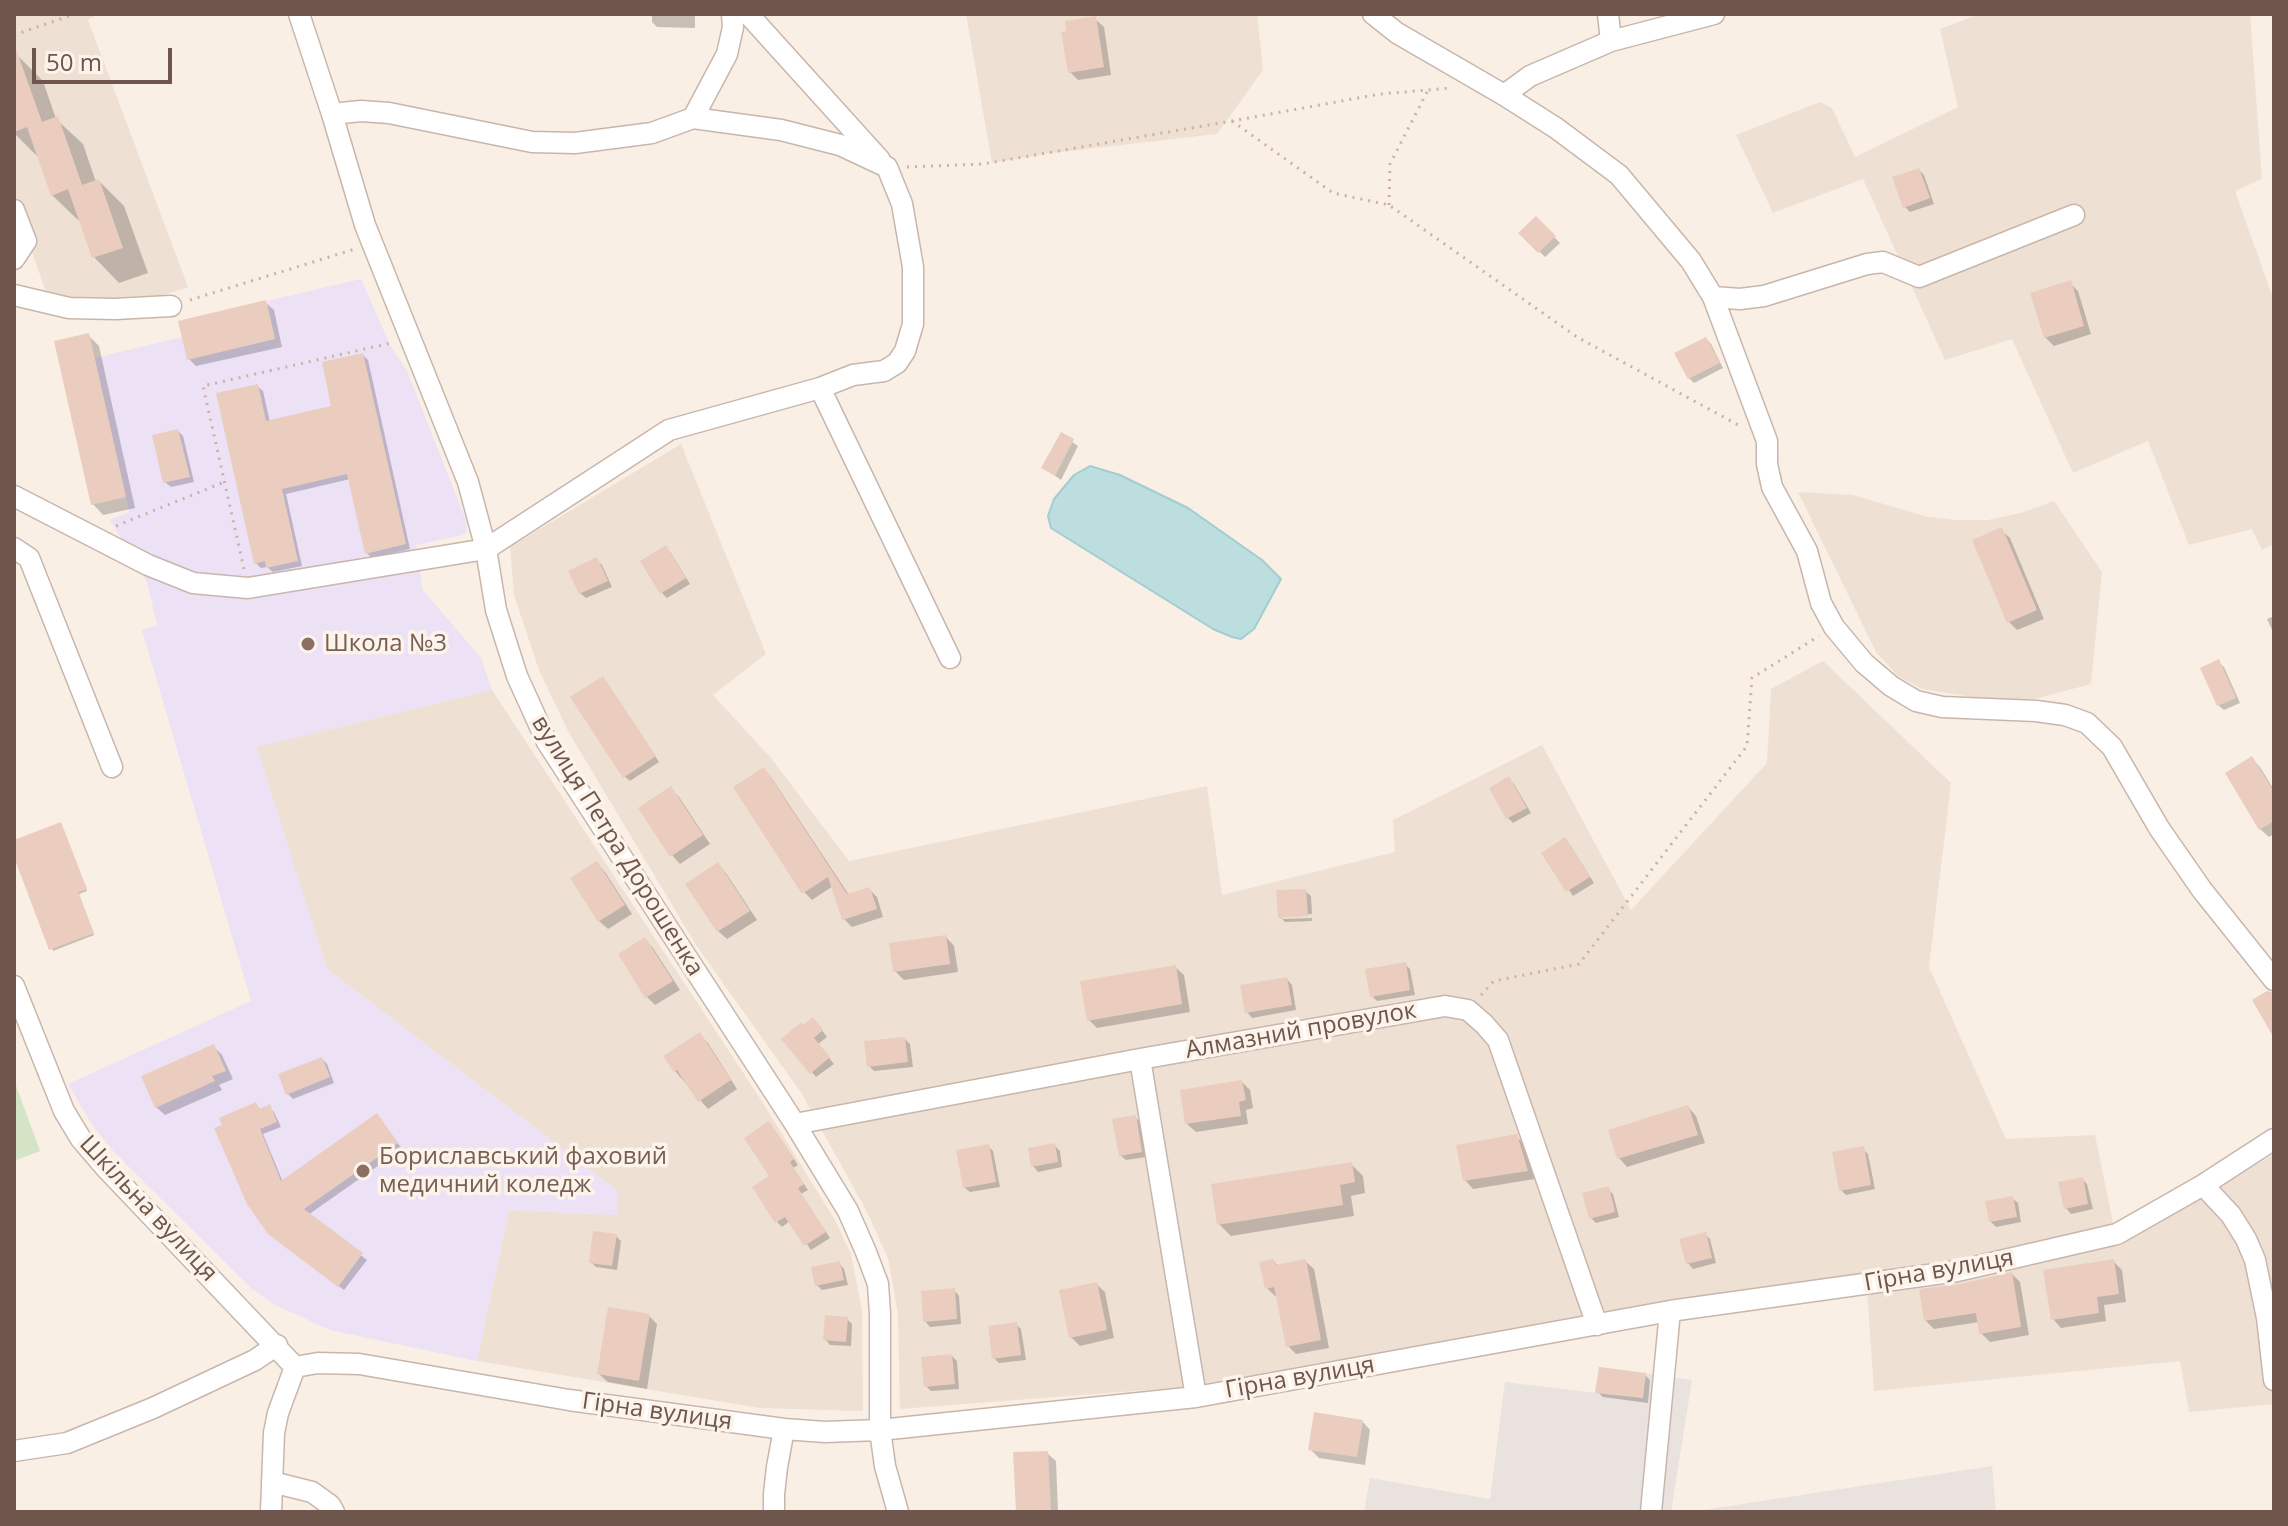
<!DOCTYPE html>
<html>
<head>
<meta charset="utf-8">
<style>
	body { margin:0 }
	#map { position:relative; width:2288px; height:1526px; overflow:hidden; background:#f9efe4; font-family:"Open Sans",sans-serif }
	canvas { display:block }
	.frame { position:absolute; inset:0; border:16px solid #6e564d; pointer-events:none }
	.scale { position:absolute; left:32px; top:48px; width:140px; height:36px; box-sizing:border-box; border:4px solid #6e564d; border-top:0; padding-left:10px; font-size:24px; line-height:28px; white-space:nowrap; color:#6e564d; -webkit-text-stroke:6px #fcf3ea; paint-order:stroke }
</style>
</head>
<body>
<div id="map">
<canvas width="2288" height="1526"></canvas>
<div class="frame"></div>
<div class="scale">50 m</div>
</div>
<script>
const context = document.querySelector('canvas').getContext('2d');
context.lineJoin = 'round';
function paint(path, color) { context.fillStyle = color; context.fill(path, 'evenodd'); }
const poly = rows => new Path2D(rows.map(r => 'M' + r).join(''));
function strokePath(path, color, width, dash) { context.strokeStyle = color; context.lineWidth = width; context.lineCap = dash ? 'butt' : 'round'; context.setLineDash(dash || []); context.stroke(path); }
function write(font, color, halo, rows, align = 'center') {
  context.font = font + ' "Open Sans",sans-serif'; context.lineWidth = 7; context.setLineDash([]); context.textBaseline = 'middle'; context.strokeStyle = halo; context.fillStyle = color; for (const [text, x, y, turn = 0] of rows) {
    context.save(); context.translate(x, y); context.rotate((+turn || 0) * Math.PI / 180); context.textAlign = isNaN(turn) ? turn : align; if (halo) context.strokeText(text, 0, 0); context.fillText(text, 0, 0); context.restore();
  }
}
const residential = poly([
	[14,14,98,14,88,20,188,287,139,303,48,298,14,200],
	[966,14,1257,14,1263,70,1217,134,1044,154,992,163],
	[1979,14,2250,14,2262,179,2235,191,2274,301,2274,544,2262,550,2252,529,2189,545,2148,441,2073,473,2012,339,1945,360,1863,179,1773,213,1736,135,1820,102,1832,108,1855,157,1958,107,1940,29],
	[681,444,766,654,713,695,771,758,849,861,1207,786,1222,895,1395,852,1393,820,1542,745,1631,910,1767,763,1771,689,1823,661,1951,783,1929,967,2006,1139,2095,1135,2118,1247,2274,1154,2274,1404,2189,1412,2180,1361,1874,1391,1866,1276,1212,1385,900,1409,898,1315,888,1258,867,1212,802,1094,696,945,568,731,539,670,514,595,510,547],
	[1798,492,1853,495,1928,517,1956,520,1988,520,2021,513,2054,501,2102,572,2091,684,2016,704,1922,689,1898,676,1876,652],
	[492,690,763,1103,836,1222,851,1254,862,1311,863,1411,759,1408,477,1361,509,1210,617,1215,617,1190,327,969,256,747]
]);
const industrial = poly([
	[1599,1367,1692,1380,1671,1512,1364,1512,1370,1478,1490,1499,1505,1382,1595,1393],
	[1992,1466,1996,1512,1690,1512]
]);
const education = poly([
	[361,279,391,347,407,371,465,518,467,532,463,535,416,545,423,590,481,658,492,690,257,747,327,969,617,1190,617,1215,509,1210,477,1361,330,1330,273,1304,251,1288,115,1153,93,1126,68,1084,251,1001,142,630,157,625,147,582,110,520,129,512,95,358,182,337,187,359,275,339,267,301]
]);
const green = poly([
	[14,1080,40,1151,14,1161]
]);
const water = poly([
	[1090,466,1120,475,1188,508,1262,560,1281,579,1254,629,1241,639,1232,637,1213,629,1051,528,1048,516,1054,499,1074,475,1090,466]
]);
const shadow = poly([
	[652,14,695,14,695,28,657,27,652,22],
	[1095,19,1104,27,1111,75,1078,80,1070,72],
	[17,55,43,81,56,119,83,144,96,182,99,181,124,206,148,273,119,283,94,257,81,219,78,220,52,195,38,157,14,133,14,56],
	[1919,170,1924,175,1934,204,1910,212,1905,207],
	[1536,219,1560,243,1545,257,1521,233],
	[2070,283,2078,291,2091,334,2054,346,2045,337],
	[266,303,274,310,282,347,196,366,189,359],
	[88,335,99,346,135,508,103,515,93,504],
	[1706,339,1711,344,1723,368,1694,383,1689,378],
	[363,355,368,360,410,549,372,558,367,553,350,479,286,494,302,566,273,572,267,567,261,568,256,563,257,386,263,391,270,422,334,407],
	[178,431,183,436,194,482,171,487,165,482],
	[1062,435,1078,446,1061,480,1044,468],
	[2001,530,2010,538,2044,619,2017,630,2009,622],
	[671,553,690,584,667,598,662,593],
	[597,560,602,565,612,587,586,598,580,593],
	[2274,616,2274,634,2267,619],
	[2218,662,2224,667,2240,703,2224,710,2218,705],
	[603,678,659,762,630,781,624,776],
	[2252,759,2260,767,2274,790,2274,834,2269,837,2260,829],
	[763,769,771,777,849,895,869,889,877,897,883,917,852,927,844,919,833,886,812,900,804,892],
	[1509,779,1514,784,1531,813,1513,823,1508,818,1492,789],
	[671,789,679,797,710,844,680,864,672,855],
	[61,824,87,891,79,894,94,935,53,951,14,851,14,842],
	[1570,845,1594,883,1573,896,1544,853],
	[597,863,605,872,632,914,608,929,599,921],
	[718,865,726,873,757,920,727,939,718,931,688,884],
	[1305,891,1311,896,1312,914,1282,915,1282,919,1279,917],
	[1312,918,1312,921,1285,922,1282,919],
	[946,937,954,946,958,972,904,980,895,971],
	[645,939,653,948,680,990,655,1005,647,997],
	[1405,964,1410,969,1415,995,1377,1001,1372,996],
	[1175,967,1184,975,1190,1012,1097,1028,1089,1020],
	[1287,979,1292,985,1296,1010,1252,1018,1247,1012],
	[818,1025,827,1037,818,1044,834,1064,816,1077,784,1039],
	[700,1035,708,1043,737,1089,708,1109,675,1071],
	[905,1039,910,1044,913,1067,874,1071,869,1066],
	[213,1046,222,1055,233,1079,219,1085,222,1090,165,1115,156,1107],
	[322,1059,327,1064,334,1083,293,1099,287,1093],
	[1242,1082,1250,1090,1253,1108,1246,1110,1248,1124,1196,1132,1187,1124],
	[255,1104,261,1110,269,1107,274,1112,281,1127,263,1134,283,1182,382,1121,402,1149,308,1215,367,1260,344,1290,275,1239],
	[1688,1107,1696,1116,1705,1143,1627,1167,1619,1158],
	[1135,1117,1141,1123,1146,1157,1126,1160,1120,1155],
	[774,1129,798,1165,793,1168,808,1190,801,1194,830,1238,811,1250,790,1221,782,1227,777,1222,754,1187,771,1176],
	[1516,1136,1525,1145,1535,1179,1473,1189,1465,1180],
	[1054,1145,1060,1151,1062,1167,1038,1172,1033,1166],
	[988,1146,993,1151,1000,1187,970,1192,964,1187],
	[1863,1149,1868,1154,1875,1189,1846,1195,1841,1190],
	[1351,1164,1363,1176,1365,1193,1351,1196,1354,1216,1231,1236,1219,1224],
	[2082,1179,2087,1184,2093,1209,2071,1214,2066,1208],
	[1608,1189,1613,1194,1619,1217,1596,1223,1591,1218],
	[2012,1198,2018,1203,2021,1222,1996,1227,1991,1222],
	[1705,1234,1710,1239,1716,1263,1693,1269,1688,1263],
	[616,1236,621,1241,617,1270,596,1267,591,1262],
	[1273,1261,1278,1266,1305,1261,1314,1269,1329,1348,1296,1354,1288,1346,1278,1296,1275,1296,1267,1288],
	[2113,1261,2122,1270,2126,1302,2104,1305,2106,1321,2061,1328,2053,1319],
	[839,1263,844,1269,848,1285,822,1290,817,1285],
	[2012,1274,2020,1282,2029,1335,1990,1342,1981,1333,1979,1322,1934,1329,1925,1320,1960,1286],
	[1096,1284,1105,1292,1114,1338,1080,1346,1071,1337],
	[954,1290,959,1296,961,1324,930,1327,925,1321],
	[649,1316,657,1324,647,1389,608,1382,599,1374],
	[847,1319,852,1324,851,1346,830,1345,825,1339],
	[1016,1324,1021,1329,1026,1360,999,1363,994,1358],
	[952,1356,957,1361,959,1389,931,1391,926,1386],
	[1645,1375,1650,1380,1648,1403,1603,1397,1598,1392],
	[1362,1421,1370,1430,1365,1465,1319,1458,1310,1449],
	[1047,1453,1056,1461,1058,1512,1018,1512]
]);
const building = poly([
	[1096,16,1104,67,1068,73,1061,32,1066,31,1065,21],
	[14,49,16,49,42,122,58,116,82,185,99,179,123,248,92,258,68,189,51,196,27,127,14,132],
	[1919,168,1930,198,1903,208,1892,177],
	[1536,216,1556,236,1538,253,1518,233],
	[2071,280,2084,326,2044,338,2030,293],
	[266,300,275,339,187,360,178,321],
	[89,333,126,497,91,505,54,341],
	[1706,337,1720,363,1688,379,1674,353],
	[363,353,406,544,365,554,347,474,282,489,298,561,266,568,265,561,254,564,216,393,258,384,266,421,331,406,322,362],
	[178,429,190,477,163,483,152,435],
	[1061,432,1074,439,1055,476,1041,468],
	[2002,527,2037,610,2007,623,1972,540],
	[666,545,686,578,660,594,640,561],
	[597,557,608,581,579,594,568,571],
	[2219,659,2236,698,2217,706,2200,668],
	[603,676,656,756,623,778,570,697],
	[2252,756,2274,792,2274,821,2259,830,2225,773],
	[764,767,847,894,870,887,877,909,842,920,828,877,802,894,733,787],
	[1509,776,1527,808,1506,819,1489,788],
	[671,786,703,835,670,857,638,808],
	[61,822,87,889,78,892,94,933,49,950,14,857,14,840],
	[1565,837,1590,877,1566,892,1541,853],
	[597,861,625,905,598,922,570,878],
	[718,862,750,911,717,932,685,884],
	[1306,889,1308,916,1278,918,1276,890],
	[946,935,950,964,893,972,889,943],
	[645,937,673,981,645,998,618,954],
	[1406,962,1410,990,1370,997,1365,969],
	[1176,965,1182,1004,1087,1021,1080,981],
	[1287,977,1292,1005,1245,1013,1240,985],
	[2267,991,2274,993,2274,1038,2252,1000],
	[813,1017,823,1030,814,1038,830,1057,810,1074,781,1039,801,1022,803,1025],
	[700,1032,731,1080,698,1102,677,1070,674,1072,663,1056],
	[905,1037,908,1062,867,1067,864,1041],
	[214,1044,226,1071,212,1076,215,1081,155,1108,141,1076],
	[322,1057,330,1077,286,1095,278,1074],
	[1242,1080,1246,1100,1239,1102,1241,1116,1185,1124,1180,1090],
	[256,1102,259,1109,270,1104,277,1122,260,1129,281,1181,377,1113,398,1143,304,1209,363,1253,338,1287,268,1234,247,1204,214,1128,222,1125,219,1118],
	[1688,1105,1698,1135,1617,1159,1608,1130],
	[1136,1115,1142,1152,1119,1156,1112,1119],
	[769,1121,794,1159,790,1162,804,1184,798,1188,826,1232,804,1246,785,1217,775,1223,752,1187,769,1176,744,1138],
	[1517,1134,1528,1171,1463,1181,1456,1145],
	[1055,1143,1058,1162,1031,1167,1028,1148],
	[989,1144,996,1182,963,1188,956,1150],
	[1864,1146,1871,1185,1839,1191,1832,1152],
	[1352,1162,1355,1182,1340,1185,1343,1205,1217,1225,1211,1184],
	[2083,1177,2088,1204,2064,1209,2058,1182],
	[1609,1186,1615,1212,1589,1219,1582,1193],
	[2013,1196,2017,1217,1989,1222,1985,1201],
	[593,1231,617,1234,612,1266,589,1263],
	[1706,1232,1712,1258,1686,1264,1679,1239],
	[1274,1259,1275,1265,1306,1259,1321,1340,1286,1347,1274,1287,1265,1289,1259,1262],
	[2114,1259,2119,1294,2097,1297,2099,1313,2051,1320,2043,1270],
	[840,1261,844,1280,815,1286,811,1267],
	[2012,1272,2021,1327,1979,1334,1976,1313,1924,1321,1919,1289,1960,1284],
	[1097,1282,1107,1330,1069,1338,1059,1290],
	[955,1288,957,1319,923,1322,921,1291],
	[608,1307,650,1314,639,1381,597,1374],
	[825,1315,848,1317,846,1342,823,1340],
	[1017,1322,1021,1355,992,1359,988,1326],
	[952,1354,955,1384,924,1387,921,1357],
	[1599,1367,1646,1373,1643,1398,1595,1393],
	[1314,1412,1363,1420,1357,1457,1308,1450],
	[1048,1451,1051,1512,1016,1512,1013,1452]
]);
const path = poly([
	[14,35,75,14],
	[1232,121,1333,193,1389,205,1577,337,1740,426],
	[907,167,983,164,1232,121,1380,94,1452,88],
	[1389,205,1390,164,1428,90],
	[190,300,355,249],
	[116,526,224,482],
	[244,569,203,386,391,343],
	[1481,995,1494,981,1579,964,1747,746,1752,678,1819,636]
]);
const minor = poly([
	[299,14,332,114,365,225,468,482,486,549,496,610,517,676,547,742,795,1124,848,1211,866,1252,878,1284,880,1314,880,1430,885,1466,898,1512],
	[748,14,880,160],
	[1373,14,1397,33,1504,95,1556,128,1619,175,1691,261,1713,297,1767,441,1767,464,1772,487,1807,551,1821,603,1834,627,1864,663,1891,686,1916,701,1942,707,2036,711,2065,715,2087,723,2112,747,2159,828,2202,890,2274,980],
	[1608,14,1611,41],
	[1504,95,1530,76,1611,41,1714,14],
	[332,114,361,111,389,113,532,142,575,143,652,133,693,118,727,54,733,27,732,14],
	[14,210,26,241,14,259],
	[14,295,69,308,115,309,171,306],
	[1713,297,1740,299,1764,296,1867,264,1883,262,1919,277,2074,215],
	[820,388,950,658],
	[14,496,148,565,193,583,248,588,486,549,669,430,820,388,853,375,884,371,897,363,905,351,913,324,913,267,902,204,887,167,840,145,781,130,693,118],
	[14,548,29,558,112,767],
	[14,986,64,1111,81,1139,105,1167,295,1367],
	[1140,1059,1196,1397],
	[795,1124,1140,1059,1445,1006,1468,1010,1484,1024,1498,1040,1597,1325],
	[2203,1185,2231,1215,2246,1239,2255,1260,2267,1318,2274,1380],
	[295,1367,318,1363,359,1364,569,1400,784,1429,825,1432,880,1430,1196,1397,1670,1311,1957,1271,2117,1234,2203,1185,2274,1139],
	[14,1451,67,1443,153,1408,255,1360,277,1345],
	[272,1482,312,1492,330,1505,334,1512],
	[271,1512,274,1433,278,1413,295,1367],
	[774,1512,774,1494,777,1467,784,1429],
	[1651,1512,1670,1311]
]);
const markers = [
	[308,644,8,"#8d6e63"],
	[363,1171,8,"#8d6e63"]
];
const educationNames = [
	["Школа №3",324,644],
	["Бориславський фаховий",379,1157],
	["медичний коледж",379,1185]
];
const streetNames = [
	["вулиця Петра Дорошенка",617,846,58],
	["Алмазний провулок",1301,1031,-10],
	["Шкільна вулиця",148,1209,47],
	["Гірна вулиця",1939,1271,-10],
	["Гірна вулиця",1300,1378,-10],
	["Гірна вулиця",657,1412,8]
];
paint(residential, '#efe0d4');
paint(industrial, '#e9e2de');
paint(education, '#ece1f5');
paint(green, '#d4e4c5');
paint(water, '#bcdedf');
strokePath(water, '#a3cdd0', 2);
paint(shadow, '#0003');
paint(building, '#ebcdc0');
strokePath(minor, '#c8b6ac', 23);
strokePath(path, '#cfb0a3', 3, [2, 6]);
strokePath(minor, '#fff', 20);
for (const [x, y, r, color] of markers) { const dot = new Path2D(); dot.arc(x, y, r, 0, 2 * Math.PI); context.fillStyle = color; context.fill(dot); strokePath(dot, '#fcf3ea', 3); }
write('24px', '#785e54', '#fcf3ea', educationNames, 'left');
write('24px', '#6e564d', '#fcf3ea', streetNames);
</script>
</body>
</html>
